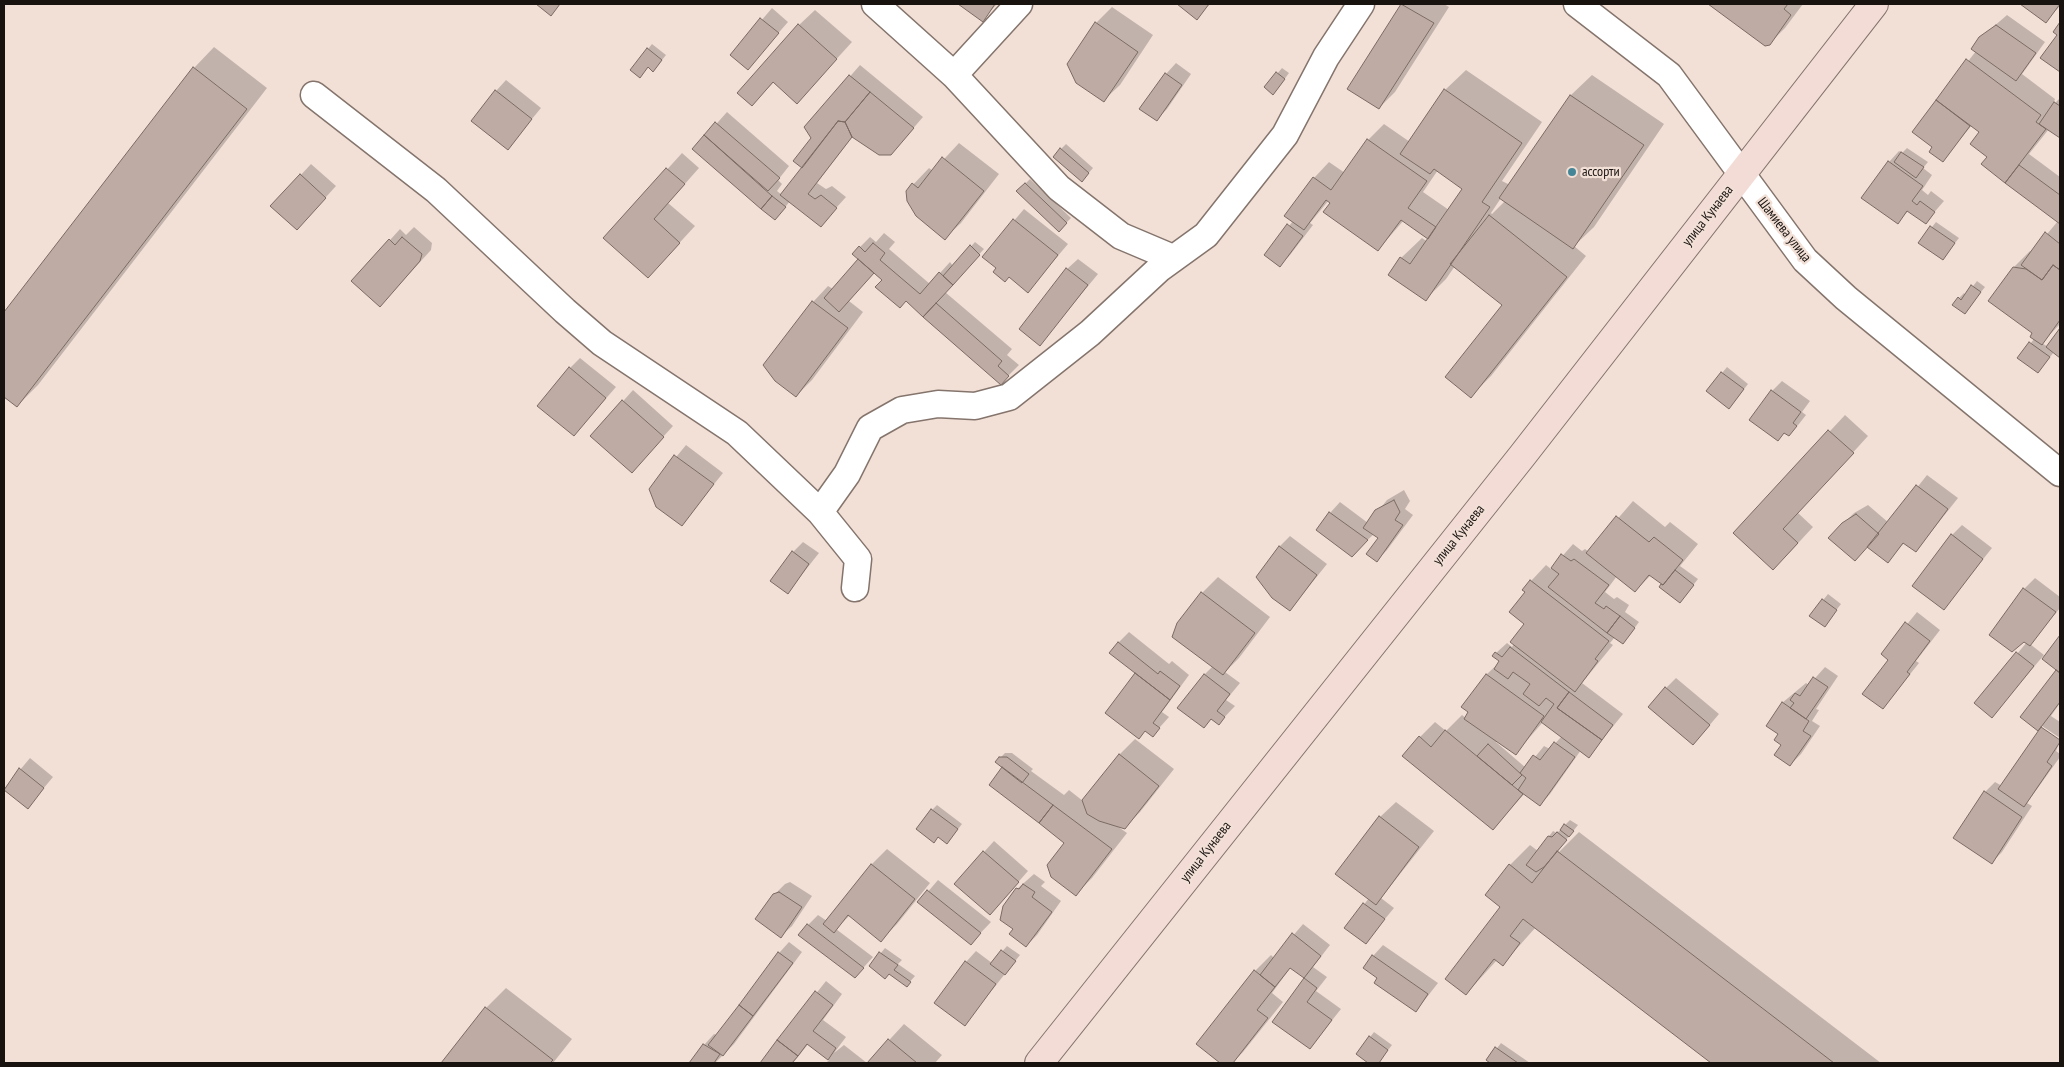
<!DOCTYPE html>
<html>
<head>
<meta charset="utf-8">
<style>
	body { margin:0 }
	#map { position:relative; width:2064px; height:1067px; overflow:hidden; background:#f2e0d7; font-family:"PT Sans Narrow",sans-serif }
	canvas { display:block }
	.frame { position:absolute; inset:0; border:5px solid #191310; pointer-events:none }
</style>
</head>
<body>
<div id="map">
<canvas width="2064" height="1067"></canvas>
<div class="frame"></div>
</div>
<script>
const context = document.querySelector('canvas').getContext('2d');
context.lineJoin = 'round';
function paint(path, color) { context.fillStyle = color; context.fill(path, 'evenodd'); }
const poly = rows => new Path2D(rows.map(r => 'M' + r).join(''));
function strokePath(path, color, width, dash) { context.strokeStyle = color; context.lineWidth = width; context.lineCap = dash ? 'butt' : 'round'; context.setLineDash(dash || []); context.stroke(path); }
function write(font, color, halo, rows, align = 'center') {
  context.font = font + ' "PT Sans Narrow",sans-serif'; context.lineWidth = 4.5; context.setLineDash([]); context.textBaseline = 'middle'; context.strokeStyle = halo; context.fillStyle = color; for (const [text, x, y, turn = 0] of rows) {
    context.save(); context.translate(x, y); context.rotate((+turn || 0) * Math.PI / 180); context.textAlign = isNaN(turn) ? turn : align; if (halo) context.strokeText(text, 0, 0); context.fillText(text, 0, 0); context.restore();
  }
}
const shadow = poly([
	[960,4,997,4,982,20],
	[1178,4,1210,4,1197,18],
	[1403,4,1444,4,1449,7,1395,92,1379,108,1349,88],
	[1710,4,1803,4,1785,28,1769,44,1765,45],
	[2022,4,2060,4,2060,6,2046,21],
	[1112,7,1153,35,1120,85,1104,100,1096,23],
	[772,8,788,22,748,68,732,55],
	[815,10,852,42,812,86,774,82,752,104,799,25],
	[2007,15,2045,42,2022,74,2055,99,2053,105,2060,98,2060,137,2049,129,2029,154,2060,177,2060,324,2042,343,2048,347,2060,330,2060,356,2054,352,2038,372,2019,358,2034,339,2014,267,2030,251,2032,252,2058,221,1983,164,1988,157,1981,132,1972,125,1943,160,1934,147,1914,132,1976,51,1985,34],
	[652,44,666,55,658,65,649,66,645,71,648,49],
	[214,47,267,88,38,385,17,406,4,396,4,314,194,68],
	[1176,63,1191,74,1167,109,1156,120,1166,74],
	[860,65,923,117,891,154,853,136,817,183,826,189,832,186,846,197,820,226,790,201,780,214,694,149,727,112,789,166,778,180,782,184,777,191,782,195,803,167,813,138,806,127],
	[1282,68,1289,73,1278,88,1266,87],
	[1466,70,1542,122,1502,181,1510,185,1571,95,1592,75,1664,124,1594,227,1574,246,1586,256,1491,376,1471,396,1504,304,1455,266,1446,279,1426,299,1401,258,1422,238,1428,242,1430,238,1404,220,1378,250,1329,200,1310,223,1313,225,1290,255,1280,265,1266,255,1293,221,1314,178,1329,162,1345,173,1368,140,1384,124,1410,142,1445,90],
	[1438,170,1464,188,1449,210,1423,192],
	[1501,198,1505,201,1492,214,1491,213],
	[506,80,541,108,508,148,496,91],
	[959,143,999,174,961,223,945,238,907,191,929,168,933,171],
	[1066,144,1093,168,1087,175,1061,149],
	[1907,148,1928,162,1923,168,1932,175,1922,190,1928,195,1931,191,1944,201,1925,223,1909,210,1898,222,1889,162,1899,151,1902,153],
	[682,153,699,168,668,203,695,226,648,277,605,238],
	[311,164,336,186,307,218,272,206],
	[1030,179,1071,218,1059,230,1018,191],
	[1024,209,1068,244,1028,291,984,256],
	[1936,222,1959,238,1943,258,1920,242],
	[414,227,432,243,431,250,390,295,353,281,400,229,406,235],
	[884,233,895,242,889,249,930,284,950,262,953,266,975,242,984,249,945,292,1012,349,1007,355,1019,365,1001,383,874,272,849,301,863,312,812,380,796,396,813,302,828,286,833,289,860,259,860,247,870,237,876,242],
	[1078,259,1098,274,1040,344,1067,269],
	[1977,281,1985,287,1965,312,1959,298,1964,293,1966,295],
	[580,358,616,387,574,435,570,368],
	[1727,367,1748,384,1734,402,1708,390],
	[1782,381,1810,401,1802,412,1806,415,1799,424,1789,434,1785,432,1778,440,1772,391],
	[633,390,673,426,642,460,592,436],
	[1845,415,1868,436,1798,513,1813,527,1789,553,1735,533],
	[686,445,723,473,682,524,650,489],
	[1927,475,1958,498,1916,551,1905,542,1888,561,1843,524,1854,513,1868,505,1889,523],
	[1404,490,1410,501,1405,509,1413,515,1387,550,1377,560,1379,538,1374,534,1359,548,1330,513,1340,502,1368,523,1387,500],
	[1633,501,1665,527,1670,522,1698,544,1680,566,1698,579,1680,602,1660,586,1663,584,1651,575,1635,591,1617,576,1605,592,1614,599,1617,597,1629,605,1625,612,1639,622,1627,638,1615,637,1610,643,1613,645,1582,683,1623,714,1589,756,1581,750,1550,794,1540,805,1525,793,1493,829,1420,737,1435,722,1446,731,1462,715,1466,718,1470,712,1463,707,1487,674,1501,661,1496,653,1507,643,1512,647,1526,624,1526,592,1531,581,1546,565,1551,569,1573,544,1582,551,1585,549,1589,552],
	[1543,722,1562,736,1550,749,1544,746,1526,768,1496,742,1497,741,1515,754],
	[1962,525,1992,548,1944,608,1952,535],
	[1290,536,1327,564,1290,610,1279,547],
	[803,542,819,553,788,592,793,552],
	[1218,577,1270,617,1239,658,1225,672,1240,683,1226,700,1235,706,1219,723,1212,718,1204,727,1205,674,1213,666,1178,624,1202,593],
	[2035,578,2060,597,2060,608,2030,644,2044,655,1992,716,1976,703,2027,642,1991,634,2024,589],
	[1828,594,1841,604,1825,625,1811,615],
	[1917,612,1940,630,1916,661,1919,663,1883,708,1890,659,1883,654],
	[1129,632,1169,664,1172,661,1189,675,1162,712,1169,717,1152,736,1137,673,1118,643],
	[2060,637,2060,703,2051,716,2060,722,2060,738,2042,726,2042,729,2060,741,2056,751,2060,754,2060,757,2027,803,2032,806,2002,852,1992,862,1985,792,1995,782,2002,786,2040,731,2022,717,2058,670,2044,659],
	[1825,667,1838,676,1816,709,1819,710,1812,721,1820,726,1801,754,1790,765,1779,734,1782,703,1806,683,1809,685],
	[1676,678,1719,714,1703,733,1666,688],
	[1135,739,1174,769,1140,812,1124,828,1117,826,1127,833,1092,878,1076,894,1065,843,1004,767,1000,758,1005,753,1012,753,1033,769,1031,771,1064,795,1069,790,1083,801,1119,755],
	[30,758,53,777,28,807,4,789],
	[1396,802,1434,831,1381,898,1394,908,1366,942,1346,928,1369,898,1380,817],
	[937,805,962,824,952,837,939,836,934,841,932,810],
	[1570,820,1578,825,1558,850,1559,852,1579,832,1881,1063,1713,1063,1536,927,1503,964,1497,960,1466,994,1502,907,1510,865,1530,845,1538,851,1553,831,1557,833],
	[994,841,1028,871,1000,903,955,884],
	[887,849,930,883,897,924,881,940,850,915,836,929,873,957,855,977,808,925,818,915,827,921,871,865],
	[1034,874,1045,882,1041,886,1061,901,1037,935,1026,946,1014,929,1017,889],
	[938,880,991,922,971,943,919,902],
	[790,882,812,896,792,926,781,936,774,895,785,884],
	[1303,924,1330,945,1313,967,1327,977,1316,991,1341,1009,1310,1048,1274,1022,1305,978,1291,967,1272,993,1283,1002,1243,1052,1232,1063,1222,1063,1198,1044,1255,971,1271,955,1274,958],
	[789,942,802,952,734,1044,715,1063,691,1063,704,1045,714,1034,717,1035,779,953],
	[1383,945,1438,983,1416,1011,1379,978,1373,956],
	[1007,946,1020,955,965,1024,966,962,976,951,992,963],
	[885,948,902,960,898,964,915,976,907,985,889,973,870,966],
	[826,981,842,994,823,1020,846,1037,834,1053,844,1045,867,1063,826,1063,829,1060,809,1043,793,1063,761,1063],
	[506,988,572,1039,553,1063,443,1063,486,1008],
	[904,1024,942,1055,935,1063,868,1063],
	[1374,1032,1392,1045,1378,1063,1370,1063,1357,1054],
	[1501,1043,1530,1063,1492,1063,1488,1060]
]);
const building = poly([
	[536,4,560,4,551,16,536,4],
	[958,4,995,4,983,22,958,4],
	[1177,4,1209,4,1197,20,1177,4],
	[1401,4,1434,23,1379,109,1347,89,1401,4],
	[1708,4,1788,4,1784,9,1791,15,1770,45,1765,46,1708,4],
	[2020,4,2060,4,2046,23,2020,4],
	[760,18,779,33,748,70,730,55,760,18],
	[1095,22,1138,52,1104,102,1076,83,1067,64,1095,22],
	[2060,22,2060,72,2040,58,2057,35,2053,32,2060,22],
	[798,24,837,59,797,104,773,82,752,106,737,93,798,24],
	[1996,25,2036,53,2016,81,1971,49,1979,37,1996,25],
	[647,48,662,60,653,72,648,67,640,78,630,70,647,48],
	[1966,59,2041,115,2036,122,2046,129,2005,183,1981,164,1987,157,1970,144,1979,132,1936,100,1966,59],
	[193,67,247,109,17,407,4,397,4,312,193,67],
	[1276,72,1285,79,1273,95,1264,87,1276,72],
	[1165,73,1182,85,1157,121,1139,109,1165,73],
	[849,75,870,92,845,122,838,121,802,168,793,161,811,138,804,127,849,75],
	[1444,89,1522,143,1482,202,1490,207,1426,301,1388,275,1400,257,1410,264,1462,189,1434,169,1430,174,1400,154,1444,89],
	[495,90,532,119,508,150,471,121,495,90],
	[870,92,914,128,891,155,879,155,852,137,845,122,870,92],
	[1570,95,1644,145,1573,249,1499,198,1570,95],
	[1936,100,1970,126,1943,162,1929,152,1932,147,1912,132,1936,100],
	[2054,102,2060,106,2060,138,2039,124,2054,102],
	[838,121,845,122,852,137,808,194,815,199,821,195,837,208,821,227,780,195,838,121],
	[715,122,780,178,768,191,704,135,715,122],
	[704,135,772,196,761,209,692,149,704,135],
	[1367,139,1427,181,1408,208,1436,227,1428,239,1401,220,1378,251,1323,212,1330,203,1326,200,1304,230,1284,216,1313,177,1331,190,1367,139],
	[1060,148,1089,173,1082,182,1053,157,1060,148],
	[1901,152,1924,167,1916,178,1894,162,1901,152],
	[942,157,984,191,945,240,916,216,907,201,906,191,912,183,918,188,942,157],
	[1888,161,1923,186,1912,201,1917,205,1920,201,1935,212,1926,224,1907,211,1898,224,1861,198,1888,161],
	[2019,165,2060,195,2060,224,2005,183,2019,165],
	[666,168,685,184,654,219,680,243,648,278,603,238,666,168],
	[300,174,326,198,297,230,270,206,300,174],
	[1025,183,1067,223,1059,232,1016,191,1025,183],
	[772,196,786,207,775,220,761,209,772,196],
	[1489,215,1567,277,1471,398,1445,377,1502,305,1450,264,1489,215],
	[1013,219,1058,255,1028,293,1009,277,1005,282,993,272,996,268,982,257,1013,219],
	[1287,224,1303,236,1280,267,1264,255,1287,224],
	[1930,226,1955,243,1943,260,1918,243,1930,226],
	[2045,232,2060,244,2060,270,2053,265,2042,280,2021,265,2045,232],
	[402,237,422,254,420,261,380,307,351,281,389,239,395,245,402,237],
	[873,243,885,253,880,260,920,294,939,272,953,285,923,317,906,301,900,308,875,287,882,280,852,254,859,246,865,252,873,243],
	[970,245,980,255,953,285,943,276,970,245],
	[858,259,874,273,839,312,824,298,858,259],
	[2053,265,2060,270,2060,320,2042,345,2030,337,2032,333,1988,301,2013,267,2026,269,2042,280,2053,265],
	[1066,268,1088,285,1040,346,1019,329,1066,268],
	[1971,285,1981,292,1965,314,1952,305,1958,297,1961,300,1971,285],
	[812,301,848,328,796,397,775,381,763,365,812,301],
	[936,303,1002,361,998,366,1009,376,1001,385,923,317,936,303],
	[2060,328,2060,358,2046,347,2060,328],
	[2029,342,2050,357,2038,373,2017,358,2029,342],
	[569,367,606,398,574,436,537,406,569,367],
	[1721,372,1744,389,1729,409,1706,391,1721,372],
	[1771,390,1801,412,1793,423,1797,426,1789,436,1784,433,1778,441,1749,420,1771,390],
	[622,400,664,437,632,473,590,436,622,400],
	[1828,430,1854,453,1783,529,1798,543,1773,570,1733,533,1828,430],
	[674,455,714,484,682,526,656,507,649,489,674,455],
	[1916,485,1948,509,1916,552,1903,543,1888,563,1867,547,1916,485],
	[1394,500,1400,512,1395,520,1403,525,1377,562,1366,554,1378,538,1363,528,1375,510,1394,500],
	[1329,512,1368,540,1352,557,1316,530,1329,512],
	[1856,514,1879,534,1855,561,1828,538,1842,523,1856,514],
	[1616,516,1649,542,1654,537,1683,560,1663,585,1649,575,1635,592,1586,553,1616,516],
	[1951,534,1983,559,1944,610,1912,586,1951,534],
	[1279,546,1317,575,1290,611,1272,598,1256,577,1279,546],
	[792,551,809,564,788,594,770,581,792,551],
	[1561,554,1571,561,1574,559,1609,585,1595,603,1604,609,1606,606,1620,616,1607,633,1548,587,1559,574,1551,568,1561,554],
	[1675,570,1694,585,1680,603,1659,587,1661,584,1663,585,1675,570],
	[1530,580,1609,641,1595,659,1598,661,1575,692,1510,642,1524,624,1509,612,1525,592,1522,590,1530,580],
	[2023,588,2056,612,2030,646,2024,642,2012,652,1989,635,2023,588],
	[1201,592,1255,633,1223,675,1172,637,1177,623,1201,592],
	[1822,599,1837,610,1825,627,1809,616,1822,599],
	[1620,616,1635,628,1623,644,1607,633,1620,616],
	[1905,622,1930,641,1907,672,1910,674,1883,709,1862,694,1888,660,1881,654,1905,622],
	[2060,635,2060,673,2042,659,2060,635],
	[1118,642,1158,674,1160,671,1180,686,1170,700,1109,653,1118,642],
	[1510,647,1569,692,1557,708,1602,740,1589,758,1541,722,1554,704,1546,698,1539,706,1523,694,1530,684,1513,672,1508,679,1494,669,1499,661,1492,656,1495,652,1502,657,1510,647],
	[2016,652,2034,666,1992,718,1974,703,2016,652],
	[2056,670,2060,673,2060,702,2038,731,2020,717,2056,670],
	[1135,673,1170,700,1153,723,1160,728,1153,737,1145,731,1139,739,1105,713,1135,673],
	[1204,674,1230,694,1217,711,1225,717,1219,725,1211,719,1204,728,1177,708,1204,674],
	[1486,674,1544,716,1516,755,1464,719,1468,712,1461,707,1486,674],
	[1813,677,1828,687,1806,719,1790,708,1794,703,1790,700,1795,693,1800,696,1813,677],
	[1665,687,1710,725,1693,745,1648,707,1665,687],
	[1569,692,1613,725,1602,740,1557,708,1569,692],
	[1782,702,1809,721,1803,731,1811,736,1790,766,1774,755,1781,745,1774,740,1778,734,1766,726,1782,702],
	[2041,727,2060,740,2060,742,2047,762,2052,766,2024,807,1998,789,2041,727],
	[1445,730,1523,794,1493,830,1402,756,1419,736,1431,747,1445,730],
	[1554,742,1575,757,1540,806,1518,790,1526,778,1520,773,1533,755,1540,760,1554,742],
	[1488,744,1522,775,1512,785,1477,756,1488,744],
	[1119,754,1159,786,1125,829,1099,821,1087,814,1082,800,1119,754],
	[999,757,1007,757,1029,774,1022,783,995,762,999,757],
	[1002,767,1053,805,1039,823,989,785,1002,767],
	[19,768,44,788,28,809,4,790,19,768],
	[1984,791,2022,817,1992,864,1953,838,1984,791],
	[1053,805,1112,849,1076,896,1051,877,1047,865,1064,843,1039,823,1053,805],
	[931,809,958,829,947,844,938,837,934,843,916,829,931,809],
	[1379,816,1419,847,1376,905,1335,874,1379,816],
	[1564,824,1574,831,1569,837,1560,830,1564,824],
	[1557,832,1567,840,1544,867,1536,872,1526,865,1548,836,1552,837,1557,832],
	[983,851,1019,882,990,915,954,884,983,851],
	[1557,851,1834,1063,1711,1063,1523,919,1510,936,1520,943,1503,966,1494,959,1466,995,1445,979,1500,907,1485,895,1509,864,1532,883,1557,851],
	[871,864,915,899,881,942,848,915,834,933,823,924,871,864],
	[1023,884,1035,892,1032,897,1052,912,1026,947,1009,934,1013,929,1000,920,1003,906,1016,888,1019,889,1023,884],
	[927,890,981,933,971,945,917,902,927,890],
	[779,892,802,907,781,938,755,919,773,894,779,892],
	[1363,903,1385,919,1366,944,1344,928,1363,903],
	[807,924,864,968,855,978,798,935,807,924],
	[1292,933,1321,956,1304,978,1290,968,1275,987,1260,975,1292,933],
	[1001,950,1016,961,1005,975,990,964,1001,950],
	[778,952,793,963,753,1016,739,1005,778,952],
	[879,952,898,965,894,970,911,982,907,987,889,974,885,979,869,966,879,952],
	[1372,955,1428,994,1416,1012,1374,983,1377,978,1363,968,1372,955],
	[965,961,996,984,965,1026,934,1003,965,961],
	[1254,970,1275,987,1257,1010,1268,1018,1233,1063,1220,1063,1196,1044,1254,970],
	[1304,978,1317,988,1307,1002,1332,1020,1310,1049,1272,1022,1304,978],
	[815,991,833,1005,813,1031,836,1048,828,1060,807,1044,798,1056,777,1040,815,991],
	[739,1005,753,1016,723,1056,708,1045,739,1005],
	[485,1007,553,1060,550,1063,441,1063,485,1007],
	[1369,1036,1388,1050,1379,1063,1368,1063,1356,1054,1369,1036],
	[888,1039,917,1063,867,1063,888,1039],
	[777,1040,798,1056,792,1063,760,1063,777,1040],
	[703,1044,720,1054,714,1063,689,1063,703,1044],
	[1495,1047,1518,1063,1490,1063,1486,1060,1495,1047]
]);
const minor = poly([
	[875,4,954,75,1059,188,1121,236,1173,258],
	[1577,4,1669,75,1805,260,1846,298,2060,473],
	[954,75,1019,4],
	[314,95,436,190,565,311,602,343,737,433,820,512,858,559,855,588],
	[820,512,847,474,870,428,902,410,938,404,975,406,1009,397,1090,333,1159,269,1206,235,1285,135,1326,57,1361,4]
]);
const secondary = poly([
	[1039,1063,1522,456,1874,4]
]);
const markers = [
	[1572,172,5,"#448697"]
];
const poiNames = [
	["ассорти",1582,172]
];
const streetNames = [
	["улица Кунаева",1708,216,-52],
	["Шамиева улица",1784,230,52],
	["улица Кунаева",1459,535,-51],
	["улица Кунаева",1206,852,-52]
];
paint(shadow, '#0003');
paint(building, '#beaca4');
strokePath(building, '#7a6a63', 1);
strokePath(minor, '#84746c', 29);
strokePath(secondary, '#84746c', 30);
strokePath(minor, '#fff', 26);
strokePath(secondary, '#f4dcd6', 28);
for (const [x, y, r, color] of markers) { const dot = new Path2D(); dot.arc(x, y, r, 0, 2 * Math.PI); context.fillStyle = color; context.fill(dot); strokePath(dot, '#f2e0d7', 2); }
write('14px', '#191310', '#f2e0d7', poiNames, 'left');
write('14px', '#191310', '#f2e0d7', streetNames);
</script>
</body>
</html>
